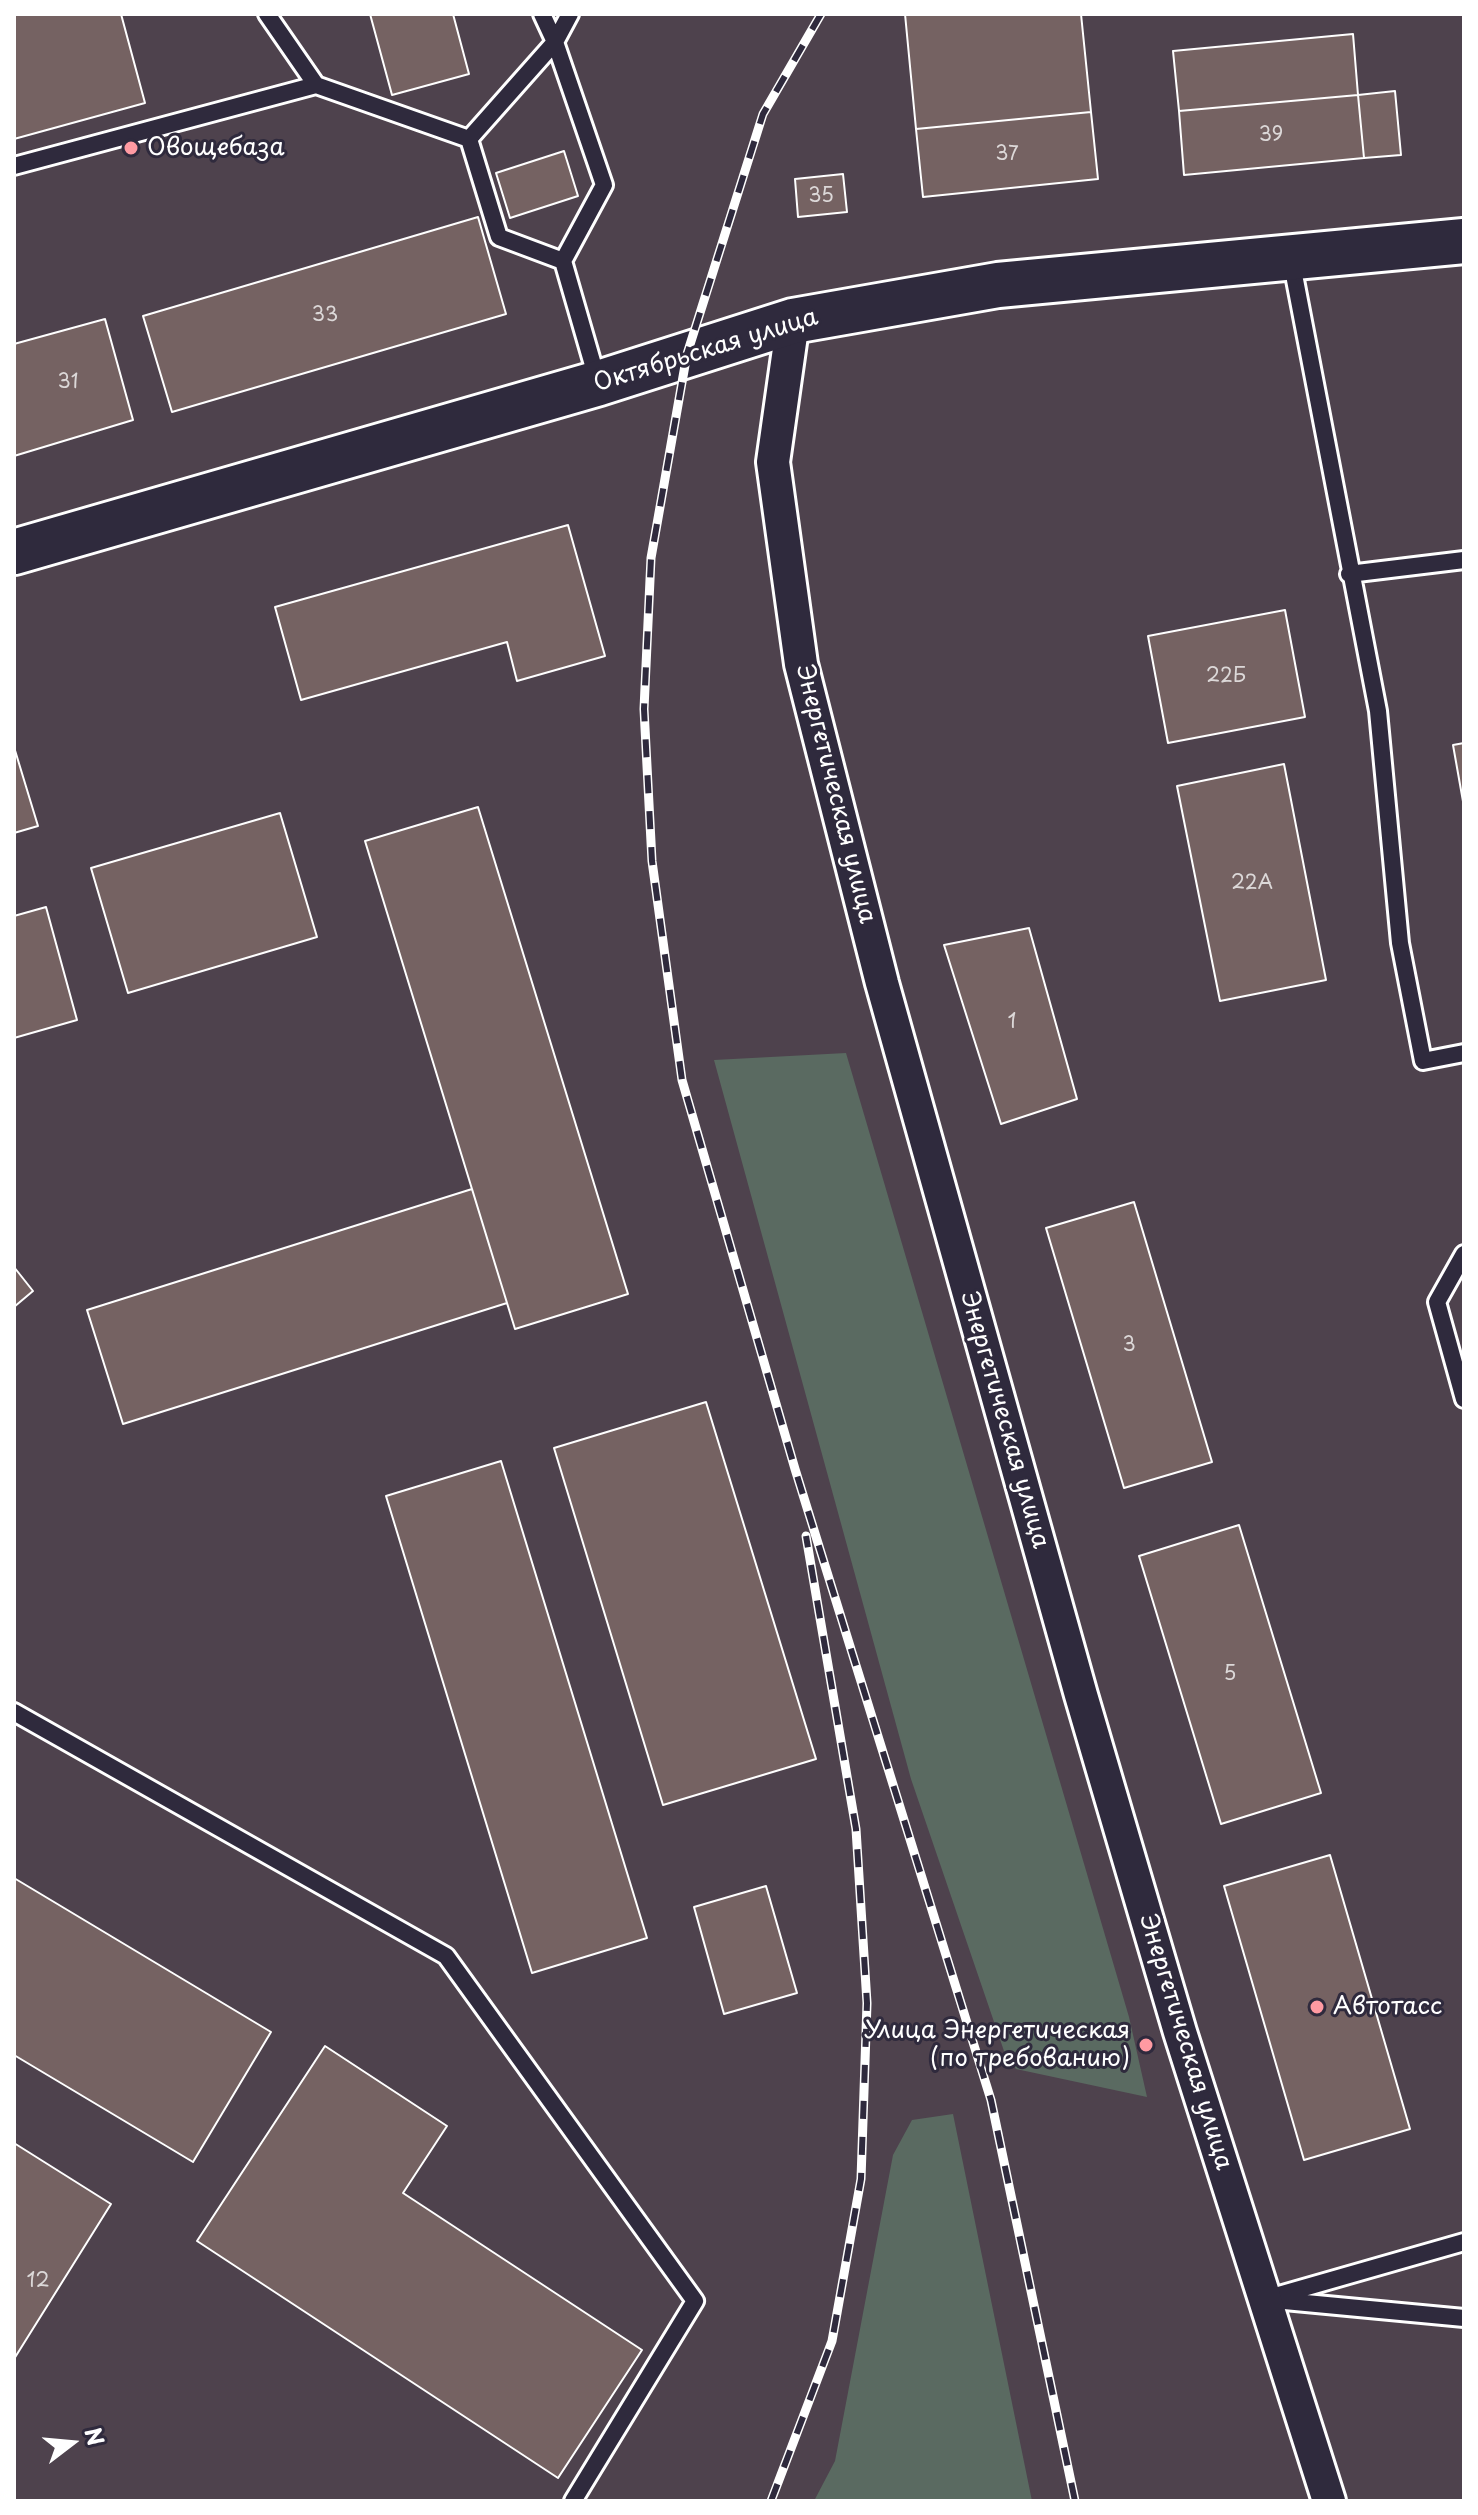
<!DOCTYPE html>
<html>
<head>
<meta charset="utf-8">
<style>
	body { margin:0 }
	#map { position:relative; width:1478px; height:2515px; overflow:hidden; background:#3d3544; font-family:"Playpen Sans",sans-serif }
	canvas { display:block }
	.frame { position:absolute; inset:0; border:16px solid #fff; pointer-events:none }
	.north { position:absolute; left:32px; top:2403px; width:80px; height:80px; -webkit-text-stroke:6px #2f2a3d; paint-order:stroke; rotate:74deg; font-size:22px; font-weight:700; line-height:32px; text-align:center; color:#fff }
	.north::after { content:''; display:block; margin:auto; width:28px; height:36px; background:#fff; clip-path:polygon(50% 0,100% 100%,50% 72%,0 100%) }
</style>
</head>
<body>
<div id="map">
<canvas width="1478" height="2515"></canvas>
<div class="frame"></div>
<div class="north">N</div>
</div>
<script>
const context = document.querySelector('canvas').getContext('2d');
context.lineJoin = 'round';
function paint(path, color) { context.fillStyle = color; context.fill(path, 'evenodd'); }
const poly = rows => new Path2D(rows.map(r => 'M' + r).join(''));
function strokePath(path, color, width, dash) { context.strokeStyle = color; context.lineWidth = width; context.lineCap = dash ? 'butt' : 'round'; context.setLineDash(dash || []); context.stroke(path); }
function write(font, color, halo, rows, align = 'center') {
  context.font = font + ' "Playpen Sans",sans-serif'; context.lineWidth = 6; context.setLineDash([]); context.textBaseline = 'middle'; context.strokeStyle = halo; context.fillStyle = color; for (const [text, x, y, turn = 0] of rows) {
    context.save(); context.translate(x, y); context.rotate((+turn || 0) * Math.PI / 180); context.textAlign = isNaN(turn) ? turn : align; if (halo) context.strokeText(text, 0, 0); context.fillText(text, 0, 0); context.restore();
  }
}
const built = poly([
	[14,14,1464,14,1464,2501,14,2501]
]);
const green = poly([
	[846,1053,1129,2017,1147,2097,1016,2069,1005,2054,911,1779,714,1060],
	[953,2114,1032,2501,814,2501,835,2461,893,2155,912,2120]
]);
const building = poly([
	[14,14,121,14,145,103,14,139,14,14],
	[370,14,453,14,469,74,392,95,370,14],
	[905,14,1081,14,1091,112,916,129,905,14],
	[1353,34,1358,95,1179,111,1173,51,1353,34],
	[1395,91,1401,155,1364,158,1358,95,1395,91],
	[1358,95,1364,158,1184,175,1179,111,1358,95],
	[1091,112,1098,179,923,197,916,129,1091,112],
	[564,151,578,196,510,218,496,173,564,151],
	[843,174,847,212,798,217,795,179,843,174],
	[478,217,506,314,172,412,143,316,478,217],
	[105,319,133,420,14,456,14,344,105,319],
	[568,525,605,656,517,681,507,642,301,700,275,607,568,525],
	[1285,610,1305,717,1168,743,1148,636,1285,610],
	[1464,743,1464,807,1453,745,1464,743],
	[14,747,38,826,14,833,14,747],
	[1284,764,1326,980,1220,1001,1177,786,1284,764],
	[478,807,628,1294,515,1329,365,841,478,807],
	[280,813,317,937,128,993,91,868,280,813],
	[46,907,77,1020,14,1038,14,916,46,907],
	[1029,928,1077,1099,1001,1124,944,945,1029,928],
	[472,1189,507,1303,123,1424,87,1310,472,1189],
	[1134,1202,1212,1462,1124,1488,1046,1228,1134,1202],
	[14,1267,33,1291,14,1307,14,1267],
	[706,1402,816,1759,663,1805,554,1448,706,1402],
	[501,1461,647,1938,532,1973,386,1496,501,1461],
	[1239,1525,1321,1793,1221,1824,1139,1556,1239,1525],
	[1330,1855,1410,2129,1304,2160,1224,1886,1330,1855],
	[14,1878,271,2032,193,2162,14,2055,14,1878],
	[766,1886,797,1993,724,2014,694,1907,766,1886],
	[325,2046,447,2126,403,2193,642,2350,558,2478,197,2241,325,2046],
	[14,2143,111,2204,14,2359,14,2143]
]);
const lane = poly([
	[267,14,316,85,469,139],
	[542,14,555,42,469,139,499,237,563,261],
	[570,14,555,42,604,185,563,261,598,382],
	[14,166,316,85],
	[1291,259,1378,711,1400,943,1423,1061,1464,1053],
	[1349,574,1464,560],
	[1464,1254,1437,1302,1464,1399],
	[14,1712,446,1956,695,2301,573,2501],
	[1265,2299,1464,2242],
	[1274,2300,1464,2318]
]);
const street = poly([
	[793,321,773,462,801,664,882,983,1081,1695,1180,2032,1329,2501]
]);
const secondary = poly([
	[14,552,599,383,793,321,998,285,1464,241]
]);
const rail = poly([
	[821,14,763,114,687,354,651,558,644,709,652,861,682,1080,795,1469,991,2100,1075,2501],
	[771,2501,832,2341,861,2179,867,2003,856,1829,806,1536]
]);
const markers = [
	[131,148,8,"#ff9aa2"],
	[1317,2007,8,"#ff9aa2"],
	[1146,2045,8,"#ff9aa2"]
];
const numberNames = [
	["39",1271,135],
	["37",1007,154],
	["35",821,196],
	["33",325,315],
	["31",68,382],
	["22Б",1226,676],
	["22А",1252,883],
	["1",1012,1022],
	["3",1129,1345],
	["5",1230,1674],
	["12",38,2281]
];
const poiNames = [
	["Овощебаза",147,148],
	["Автотасс",1333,2007],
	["Улица Энергетическая",1130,2031,"right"],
	["(по требованию)",1130,2059,"right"]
];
const streetNames = [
	["Октябрьская улица",706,351,-17],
	["Энергетическая улица",835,794,76],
	["Энергетическая улица",1004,1420,74],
	["Энергетическая улица",1185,2042,73]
];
paint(built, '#4e424d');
paint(green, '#5a6a61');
paint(building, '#756262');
strokePath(building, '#fff', 2);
strokePath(lane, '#fff', 22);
strokePath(street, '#fff', 38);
strokePath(secondary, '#fff', 50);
strokePath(lane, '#2f2a3d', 16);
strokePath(street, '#2f2a3d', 32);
strokePath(secondary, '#2f2a3d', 44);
strokePath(rail, '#fff', 9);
strokePath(rail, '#2f2a3d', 6, [18]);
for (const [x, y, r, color] of markers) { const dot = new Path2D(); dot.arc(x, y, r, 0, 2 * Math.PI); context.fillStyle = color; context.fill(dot); strokePath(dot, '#2f2a3d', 3); }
write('20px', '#dcd8d8', null, numberNames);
write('24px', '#fff', '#2f2a3d', poiNames, 'left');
write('24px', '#fff', '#2f2a3d', streetNames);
</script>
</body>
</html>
